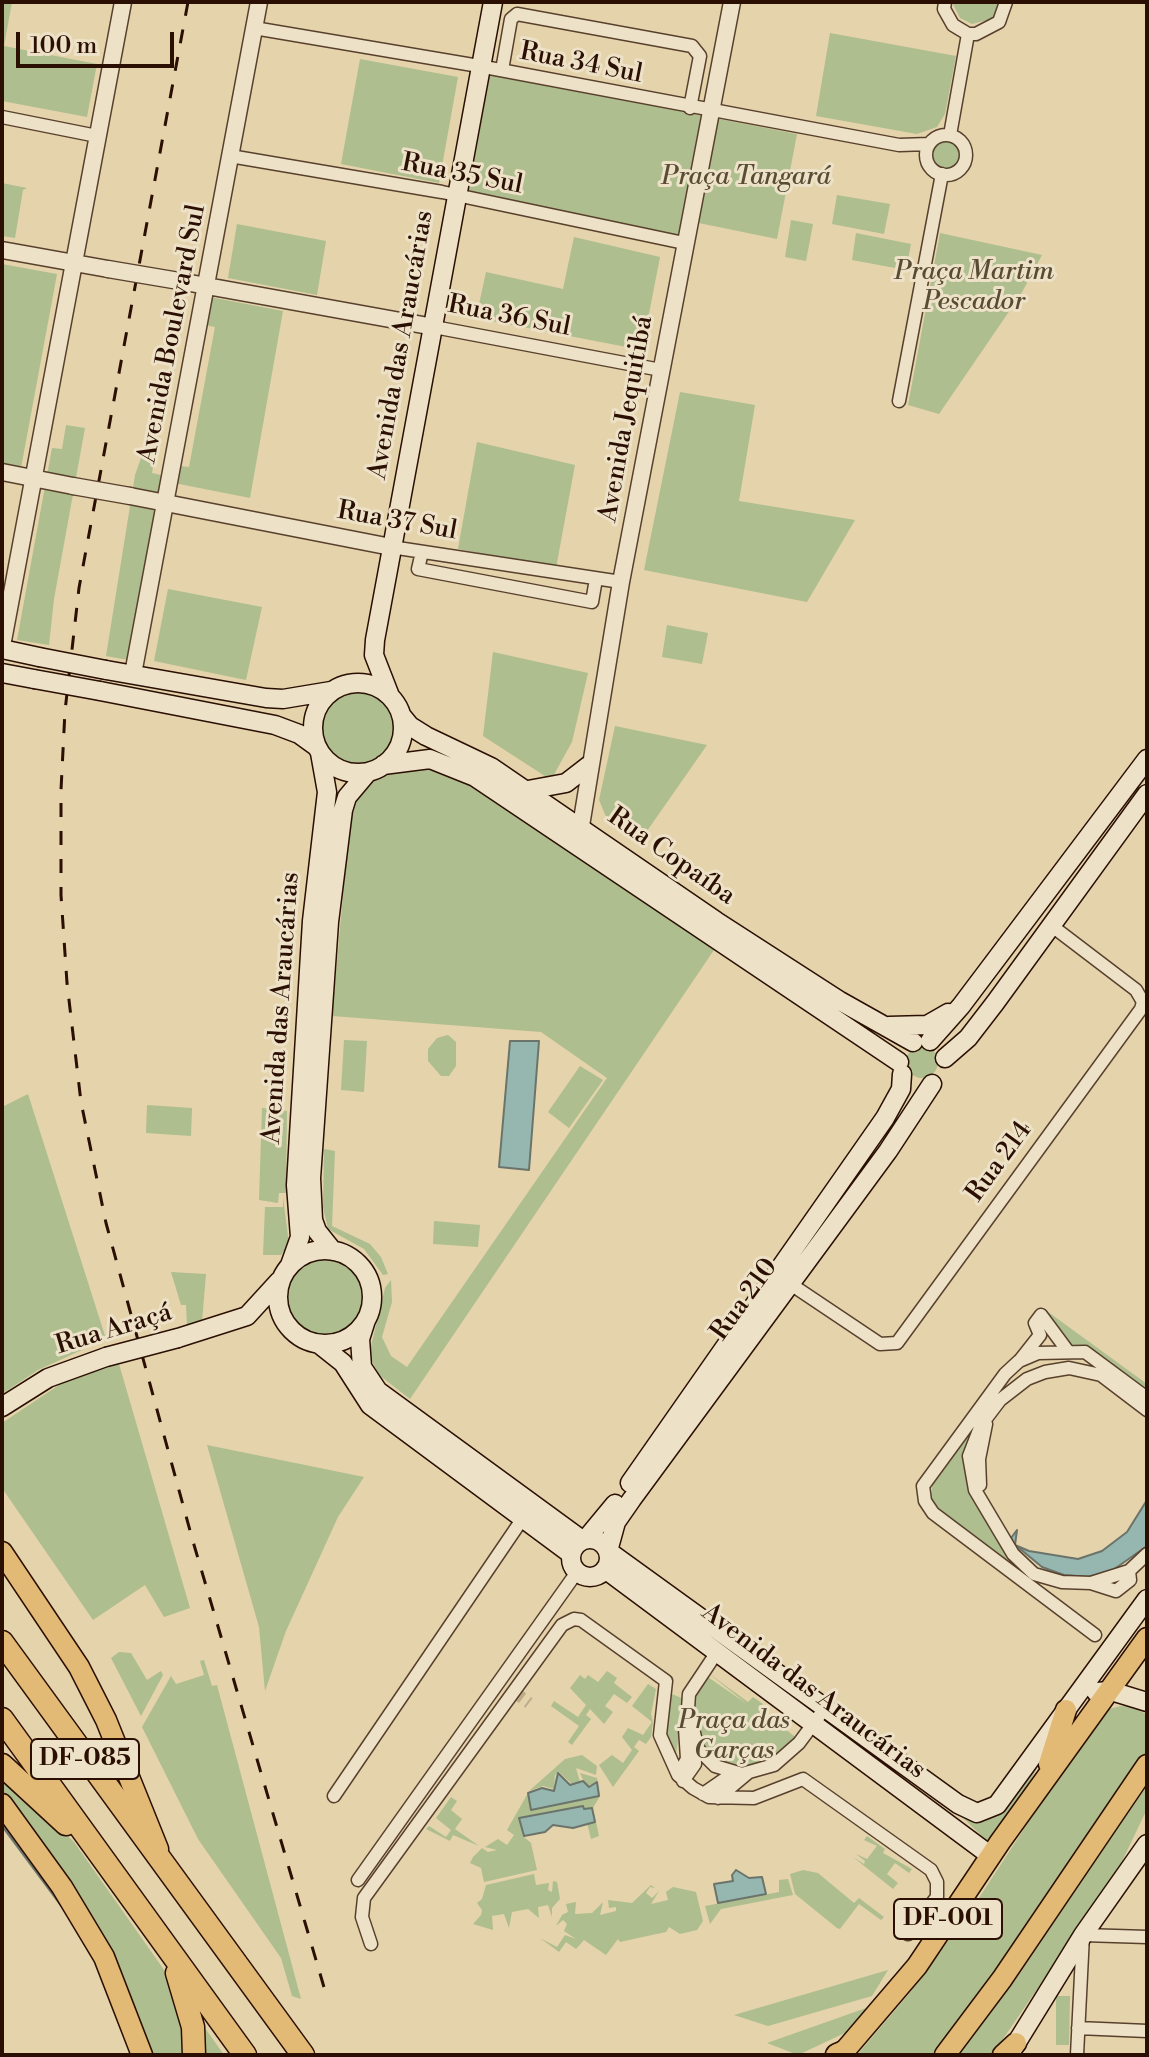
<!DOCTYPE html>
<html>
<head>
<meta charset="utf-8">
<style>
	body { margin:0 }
	#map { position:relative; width:1149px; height:2057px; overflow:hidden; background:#e4d3ab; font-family:"Libre Bodoni",serif }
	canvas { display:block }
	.frame { position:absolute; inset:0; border:4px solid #2b0f03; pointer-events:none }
	.scale { position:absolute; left:16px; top:32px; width:158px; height:36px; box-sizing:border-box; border:4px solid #2b0f03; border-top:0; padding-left:10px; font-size:24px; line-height:28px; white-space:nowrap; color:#2b0f03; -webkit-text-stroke:6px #ede2c8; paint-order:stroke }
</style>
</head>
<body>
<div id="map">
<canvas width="1149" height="2057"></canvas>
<div class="frame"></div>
<div class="scale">100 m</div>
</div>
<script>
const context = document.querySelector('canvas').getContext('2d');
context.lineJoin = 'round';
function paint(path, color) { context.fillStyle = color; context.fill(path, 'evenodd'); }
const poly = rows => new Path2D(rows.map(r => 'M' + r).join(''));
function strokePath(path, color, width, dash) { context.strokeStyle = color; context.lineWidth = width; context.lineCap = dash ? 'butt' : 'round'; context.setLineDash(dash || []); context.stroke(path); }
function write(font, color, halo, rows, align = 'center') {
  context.font = font + ' "Libre Bodoni",serif'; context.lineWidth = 6; context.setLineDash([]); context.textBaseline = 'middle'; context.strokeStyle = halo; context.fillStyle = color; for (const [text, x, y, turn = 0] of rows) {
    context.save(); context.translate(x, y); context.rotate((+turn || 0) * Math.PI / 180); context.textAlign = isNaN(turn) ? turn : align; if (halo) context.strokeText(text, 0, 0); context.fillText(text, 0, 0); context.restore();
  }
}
const green = poly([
	[2,2,12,2,4,46,97,64,87,117,2,101],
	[952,2,1001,2,992,19,972,24,960,18],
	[830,33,956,56,945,114,937,127,917,134,816,116],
	[360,59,458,77,439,183,341,164],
	[490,74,701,115,678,236,468,195],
	[714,118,797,134,777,239,694,222],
	'932 153a15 15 0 1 1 30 0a15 15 0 1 1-30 0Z',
	[2,183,27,188,23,190,15,238,2,236],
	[837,195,890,204,884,234,832,224],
	[791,220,813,224,806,261,785,257],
	[237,224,326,241,317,295,228,278],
	[856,233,911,244,906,270,852,260],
	[940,233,1042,255,1021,294,939,414,908,405],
	[574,237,660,257,642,350,476,318,486,272,563,289],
	[2,264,57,274,21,468,2,465],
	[210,297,283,311,250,498,174,483,178,466,189,467,215,327,204,325],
	[680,392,755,405,739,501,855,520,807,602,644,570],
	[66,425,85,428,54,599,49,645,17,640,52,448,62,449],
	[147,441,157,441,152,473,161,475,128,660,106,656,135,475],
	[477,442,575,465,556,568,458,549],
	[168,589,262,607,246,680,154,661],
	[667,625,708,633,702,664,662,657],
	[493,652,588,673,572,742,551,780,483,736],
	'317 727a41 41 0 1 1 82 0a41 41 0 1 1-82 0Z',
	[615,726,707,745,640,841,607,819,599,800],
	[417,766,444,770,477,784,716,947,410,1399,379,1375,371,1359,371,1346,385,1288,391,1280,392,1302,382,1337,391,1356,407,1367,607,1078,541,1032,332,1016,351,807,371,780,391,770],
	[448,1035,456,1042,456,1066,449,1076,441,1076,428,1061,428,1049,437,1038],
	[344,1040,367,1041,364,1092,341,1090],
	'906 1062a16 16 0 1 1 32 0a16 16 0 1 1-32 0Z',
	[580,1066,603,1080,569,1128,548,1112],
	[28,1094,106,1339,38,1370,2,1394,2,1107],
	[147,1105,192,1108,191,1136,146,1133],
	[262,1108,287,1111,286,1193,279,1193,278,1203,259,1200],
	[324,1149,335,1151,332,1226,370,1244,381,1257,388,1274,383,1275,364,1249,328,1229,323,1207],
	[283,1197,289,1244,281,1255,263,1255,265,1207,283,1207],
	[434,1221,480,1225,478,1247,433,1244],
	'286 1296a39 39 0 1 1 78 0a39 39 0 1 1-78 0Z',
	[171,1272,206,1274,202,1322,187,1326,186,1305,181,1305],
	[1044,1309,1147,1384,1147,1392,1092,1352,1069,1343,1041,1314],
	[119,1364,190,1608,164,1617,145,1585,93,1620,2,1488,2,1423,65,1381],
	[976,1417,972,1496,1025,1576,940,1515,931,1497,933,1478],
	[207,1445,364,1477,338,1517,286,1631,265,1691,259,1627],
	[119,1652,131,1653,147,1680,161,1671,163,1675,141,1716,111,1658],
	[204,1660,212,1686,217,1685,301,1999,292,1996,281,1958,198,1839,142,1727,171,1676,176,1684,204,1675,200,1661],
	[607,1671,617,1678,614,1683,632,1697,627,1703,614,1694,605,1706,613,1712,604,1724,590,1709,586,1715,591,1719,572,1745,568,1742,579,1726,551,1706,554,1701,578,1717,586,1705,570,1688,580,1675,585,1679,588,1675,598,1682],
	[707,1672,748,1702,753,1697,763,1704,759,1709,798,1739,779,1759,742,1772,708,1759,690,1704,702,1673,747,1704],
	[648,1684,656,1689,651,1714,653,1722,651,1737,646,1744,639,1740,634,1747,639,1751,613,1787,599,1765,612,1755,623,1763,632,1750,622,1737,628,1728,643,1735,652,1722,632,1706],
	[667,1692,684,1699,675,1761,663,1735],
	[1121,1706,1135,1707,1147,1715,1147,1755,940,2055,857,2055,908,1995,973,1907,1056,1780,1109,1709],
	[582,1755,597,1766,596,1775,576,1768,580,1782,572,1784,559,1772,555,1775,554,1789,543,1786,529,1791,565,1759],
	[1040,1762,1027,1788,989,1843,961,1816,982,1822,1000,1814],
	[2,1773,74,1842,224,2055,150,2055,34,1835,2,1791],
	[580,1773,597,1778,600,1796,593,1808,599,1836,591,1839,583,1806,520,1818,523,1836,531,1843,537,1870,484,1882,481,1868,470,1863,473,1857,482,1848,488,1852,497,1850,485,1847,498,1839,507,1845,514,1835,507,1830,528,1793,532,1810,598,1796,597,1783,586,1786],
	[1147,1784,1147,1809,1116,1874,992,2055,954,2055,1016,1979],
	[451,1797,457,1801,451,1810,462,1819,455,1829,479,1846,453,1835,450,1841,426,1829,429,1826,446,1837,451,1830,436,1818],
	[867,1836,885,1849,883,1853,912,1869,909,1873,895,1863,887,1874,898,1883,893,1889,853,1857,864,1864,865,1861,856,1854,867,1859,877,1846,864,1840],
	[803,1870,818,1873,854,1903,859,1898,884,1917,881,1920,859,1904,840,1929,837,1928,795,1894,790,1874],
	[534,1874,536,1885,549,1883,548,1890,552,1892,553,1881,557,1882,560,1899,552,1908,552,1917,548,1905,538,1907,539,1918,528,1909,512,1912,509,1928,504,1914,492,1916,493,1930,473,1924,481,1915,482,1910,477,1903,482,1899,486,1885],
	[788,1879,793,1895,721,1909,710,1924,705,1906,779,1892,779,1880],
	[651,1885,655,1888,650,1887,646,1893,652,1898,659,1891,651,1904,668,1900,666,1892,673,1887,696,1892,703,1921,697,1930,680,1934,669,1927,666,1932,638,1938,620,1942,618,1939,606,1955,584,1940,576,1949,566,1942,559,1952,540,1938,557,1947,565,1935,576,1939,564,1931,567,1924,563,1920,556,1926,562,1915,568,1912,566,1904,576,1902,575,1914,592,1913,603,1902,600,1915,616,1911,616,1907,609,1908,608,1900,632,1903],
	[888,1970,872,1996,768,2026,734,2015],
	[1056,1996,1070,1996,1069,2045,1056,2045],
	[869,2007,849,2031,798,2055,767,2043]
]);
const water = poly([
	[510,1041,539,1041,529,1170,499,1167,510,1041],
	[1147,1500,1147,1546,1113,1570,1088,1577,1064,1575,1042,1567,1013,1543,1011,1538,1017,1530,1015,1545,1029,1551,1078,1559,1102,1551,1127,1532,1147,1500],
	[558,1773,570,1785,583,1781,589,1787,597,1782,599,1796,531,1810,528,1793,542,1788,554,1791,558,1773],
	[583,1806,584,1809,592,1808,595,1822,573,1828,553,1825,545,1832,524,1836,519,1818,583,1806],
	[736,1870,749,1878,762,1877,766,1894,718,1903,714,1884,733,1881,732,1875,736,1870]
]);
const stream = poly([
	[2,1825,62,1906]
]);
const minorTunnel = poly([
	[513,1691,529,1703]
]);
const minor = poly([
	[945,2,944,9,953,25,968,34,976,34,999,22,1006,2],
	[254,28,479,66,899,145,929,144],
	[502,70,511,19,517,14,692,46,700,56,690,108],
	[2,117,97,136],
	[950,135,968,34],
	'926 155a20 20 0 1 1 40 0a20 20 0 1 1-40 0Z',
	[230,156,442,192,684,243],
	[434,327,661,370],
	[899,401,942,174],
	[391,547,621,582],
	[422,552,418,569,592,602,596,579],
	[789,1283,880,1344,897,1343,1141,1009,1143,1002,1136,990,1052,926],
	[1021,1359,1040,1335,1035,1323,1041,1315,1067,1350],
	[1147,1410,1101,1375,1069,1368,1045,1372,1027,1379,1000,1400,981,1425,969,1456,975,1490,1013,1554,1034,1574,1062,1582,1091,1583,1129,1571,1147,1554],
	[980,1485,979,1459,986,1424],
	[1091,1583,1116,1591,1130,1580,1129,1571],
	[1095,1635,933,1513,925,1501,923,1486,1005,1374,1019,1361,1038,1353,1085,1352,1147,1398],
	[717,1652,689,1694,688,1709,698,1749,715,1766,742,1774,774,1765,799,1743,825,1708],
	[678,1775,687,1759,685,1728],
	[683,1781,695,1764,694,1746],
	[703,1794,735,1772],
	[334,1796,521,1521],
	[718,1798,749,1772],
	[358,1880,577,1572],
	[371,1944,362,1917,364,1898,562,1625,574,1619,581,1620,666,1681,660,1735,678,1775,693,1788,709,1797,754,1798,803,1779,931,1870,937,1882,937,1897,908,1934],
	[1078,2028,1147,2031],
	[1077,2055,1083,1935,1147,1937]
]);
const tertiary = poly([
	[2,250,108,269],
	[179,281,434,327],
	[2,472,73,486],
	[130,496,391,547],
	[2,646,123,2],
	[133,674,259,2],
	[579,838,621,582,732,2]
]);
const secondary = poly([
	[2,649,39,657],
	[106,670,266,698,283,699,331,691],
	[2,673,34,679],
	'313 728a45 45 0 1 1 90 0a45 45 0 1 1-90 0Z',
	[100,691,275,725,299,734,317,747],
	[390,696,374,655,375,640,493,2],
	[401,715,410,726,426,736,491,767,716,921,840,1001,913,1042],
	[383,765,430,759,475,777,899,1062],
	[528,790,566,783,588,766],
	[889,1026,927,1025,948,1013],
	[930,1041,961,1006,1147,759],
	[945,1058,968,1038,995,1003,1147,794],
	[932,1084,888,1151,632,1499,616,1522,608,1551,958,1804,977,1813,997,1805,1147,1599],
	'278 1297a47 47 0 1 1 94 0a47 47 0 1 1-94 0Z',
	[333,1251,317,1231,313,1220,311,1178,329,922,343,810,347,797,368,772],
	[290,1265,300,1237,296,1185,312,921,327,792,320,753],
	[366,1320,360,1339,362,1367,378,1391,582,1540],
	[178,1338,247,1316,279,1281],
	[319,1344,343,1363,370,1405,571,1554],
	[2,1407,48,1378,106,1357],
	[630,1483,885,1118,901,1089,902,1074],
	'571 1558a19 19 0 1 1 38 0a19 19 0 1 1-38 0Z',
	[586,1539,615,1504],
	[605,1569,991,1856],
	[1096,1692,1111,1691,1147,1702],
	[1009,2055,1083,1935,1147,1844]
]);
const primary = poly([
	[2,1552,79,1667,106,1720,158,1849],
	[2,1804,62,1887,104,1957,142,2055]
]);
const trunk = poly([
	[1049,1764,1066,1710],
	[841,2055,917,1966,1000,1842,1147,1638],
	[945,2055,1002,1979,1147,1765],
	[1003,2055,1016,2043]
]);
const motorway = poly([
	[2,1642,303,2055],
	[2,1719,245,2055],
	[2,1765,66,1824],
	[177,1973,193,2027,194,2055],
	[837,2055,844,2052]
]);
const rail = poly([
	[188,2,79,588,65,711,61,790,61,895,67,983,81,1102,106,1223,192,1538,326,1994]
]);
const tertiaryBridge = poly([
	[108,269,179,281],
	[73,486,130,496]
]);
const secondaryBridge = poly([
	[39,657,106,670],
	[34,679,100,691],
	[106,1357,178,1338]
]);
const shields = [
	[85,1759,108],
	[948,1919,108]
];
const shieldNames = [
	["DF-085",85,1759],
	["DF-001",948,1919]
];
const streetNames = [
	["Rua 34 Sul",581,64,11],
	["Rua 35 Sul",462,175,11],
	["Rua 36 Sul",509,317,11],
	["Avenida Boulevard Sul",173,334,-79],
	["Avenida das Araucárias",402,345,-80],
	["Avenida Jequitibá",627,419,-80],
	["Rua 37 Sul",397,522,10],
	["Rua Copaíba",671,857,35],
	["Avenida das Araucárias",282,1008,-86],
	["Rua 214",1000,1162,-54],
	["Rua 210",745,1300,-54],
	["Rua Araçá",114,1330,-17],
	["Avenida das Araucárias",813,1692,37]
];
const parkNames = [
	["Praça Tangará",746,178],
	["Praça Martim",974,273],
	["Pescador",974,303],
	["Praça das",734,1722],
	["Garças",734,1752]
];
paint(green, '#aebe8e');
paint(water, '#96b7af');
strokePath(water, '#6b746a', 2);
strokePath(stream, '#6b746a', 3);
strokePath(minorTunnel, '#bfac89', 12, [12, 6]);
strokePath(minor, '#59402d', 15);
strokePath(tertiary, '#59402d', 19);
strokePath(secondary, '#2b0f03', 21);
strokePath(primary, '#2b0f03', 23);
strokePath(trunk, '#2b0f03', 23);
strokePath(motorway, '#2b0f03', 25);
strokePath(minor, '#ede2c8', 12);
strokePath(tertiary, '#ede2c8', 16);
strokePath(secondary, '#ede2c8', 18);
strokePath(primary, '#e2ba76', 20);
strokePath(trunk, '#e2ba76', 20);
strokePath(motorway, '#e2ba76', 22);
strokePath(rail, '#2b0f03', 3, [14, 14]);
strokePath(tertiaryBridge, '#59402d', 19, []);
strokePath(secondaryBridge, '#2b0f03', 21, []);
strokePath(tertiaryBridge, '#ede2c8', 16);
strokePath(secondaryBridge, '#ede2c8', 18);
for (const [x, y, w] of shields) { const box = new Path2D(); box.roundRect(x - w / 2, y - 20, w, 40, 6); context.fillStyle = '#ede2c8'; context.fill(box); strokePath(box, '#2b0f03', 2); }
write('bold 24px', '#2b0f03', null, shieldNames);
write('26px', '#2b0f03', '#ede2c8', streetNames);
write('italic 26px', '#594c34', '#ede2c8', parkNames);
</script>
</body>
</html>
